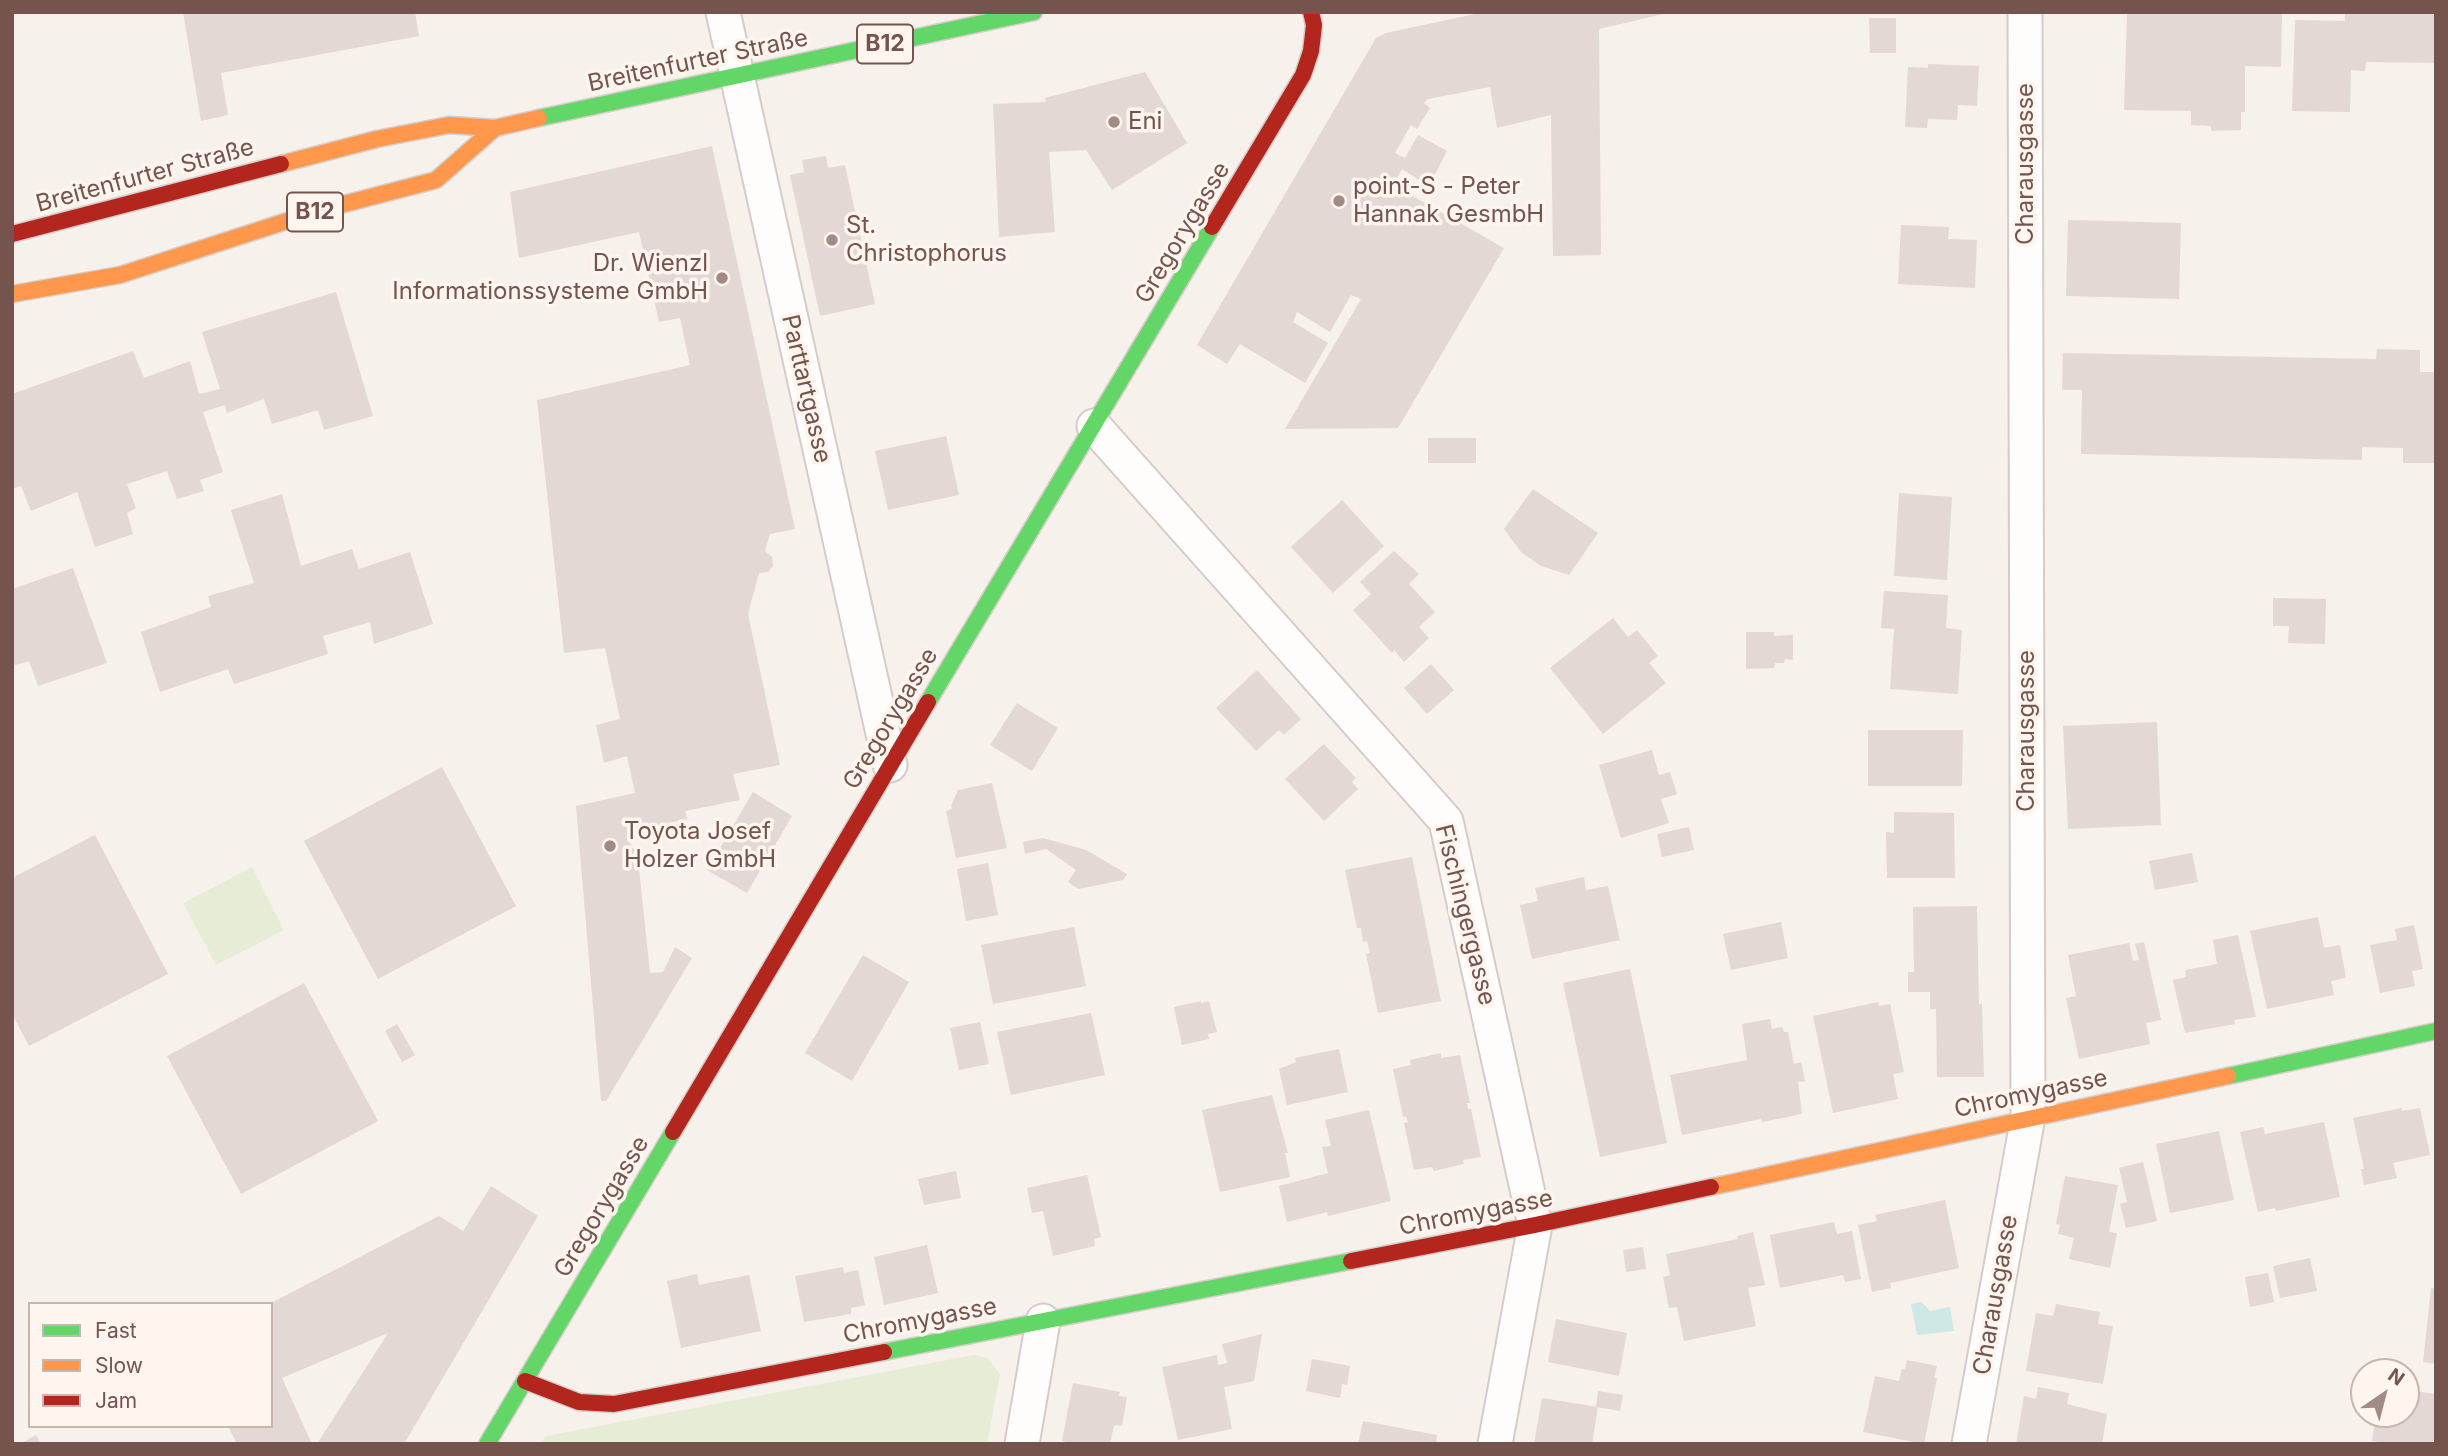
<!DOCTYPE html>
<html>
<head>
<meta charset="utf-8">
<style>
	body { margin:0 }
	#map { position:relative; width:2448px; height:1456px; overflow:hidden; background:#f6f1eb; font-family:Inter,sans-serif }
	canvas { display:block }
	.frame { position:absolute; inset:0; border:14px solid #74544d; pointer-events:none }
	.legend { position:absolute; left:28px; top:1302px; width:245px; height:126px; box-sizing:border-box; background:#fef5ee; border:2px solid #c7b5ae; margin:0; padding:9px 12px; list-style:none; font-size:21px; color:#74544d }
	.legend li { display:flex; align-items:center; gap:14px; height:35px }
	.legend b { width:35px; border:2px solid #c7b5ae }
	.north { position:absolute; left:2350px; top:1358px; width:70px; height:70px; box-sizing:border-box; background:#fef5ee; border:2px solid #c7b5ae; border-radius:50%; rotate:35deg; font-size:19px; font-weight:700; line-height:28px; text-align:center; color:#74544d }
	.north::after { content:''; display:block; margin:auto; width:24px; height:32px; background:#a28b84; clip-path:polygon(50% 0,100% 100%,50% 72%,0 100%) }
</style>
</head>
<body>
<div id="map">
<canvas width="2448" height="1456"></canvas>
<div class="frame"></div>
<ul class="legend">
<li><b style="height:9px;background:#63d668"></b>Fast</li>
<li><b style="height:9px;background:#ff974d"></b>Slow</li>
<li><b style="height:9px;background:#b3261e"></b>Jam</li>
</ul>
<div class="north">N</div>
</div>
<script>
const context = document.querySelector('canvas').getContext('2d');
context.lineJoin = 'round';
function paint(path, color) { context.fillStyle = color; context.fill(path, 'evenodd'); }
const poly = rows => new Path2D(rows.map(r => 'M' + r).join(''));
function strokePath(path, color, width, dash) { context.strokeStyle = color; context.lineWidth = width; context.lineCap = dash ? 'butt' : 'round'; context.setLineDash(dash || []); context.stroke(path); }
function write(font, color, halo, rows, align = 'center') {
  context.font = font + ' Inter,sans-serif'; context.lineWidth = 7; context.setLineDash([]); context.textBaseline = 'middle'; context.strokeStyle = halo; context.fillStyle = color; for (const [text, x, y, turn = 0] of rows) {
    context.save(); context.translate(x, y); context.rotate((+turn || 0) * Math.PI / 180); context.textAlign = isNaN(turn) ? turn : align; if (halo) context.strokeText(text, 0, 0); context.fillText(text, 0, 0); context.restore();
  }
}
const green = poly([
	[252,867,284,930,216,965,183,903],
	[974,1355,988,1358,1000,1374,987,1444,541,1444,546,1436]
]);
const water = poly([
	[1922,1302,1930,1311,1950,1307,1954,1331,1917,1335,1911,1304]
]);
const building = poly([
	[183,12,415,12,419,36,221,73,228,115,201,121],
	[1484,12,1672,12,1599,29,1601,255,1553,256,1551,115,1497,128,1490,87,1428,99,1424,103,1430,108,1417,129,1411,125,1395,153,1405,158,1418,135,1447,151,1429,186,1402,169,1393,185,1504,248,1398,428,1285,429,1361,299,1351,295,1330,332,1297,312,1293,322,1328,343,1305,383,1240,344,1227,364,1197,345,1376,38,1386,33],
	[2127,12,2282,12,2281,67,2245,66,2245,112,2241,112,2241,130,2211,131,2211,126,2191,125,2191,111,2124,110],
	[2345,12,2436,12,2436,63,2366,62,2365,71,2351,70,2350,112,2292,111,2295,20,2345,21],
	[1869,18,1896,18,1896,53,1870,53],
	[1928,64,1979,66,1977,106,1958,105,1957,120,1928,119,1927,128,1905,127,1908,67,1928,68],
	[1145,72,1187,143,1112,190,1086,150,1049,152,1055,232,999,237,993,104,1046,102,1045,98],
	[712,146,795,529,770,534,765,551,772,557,773,566,768,572,759,573,748,614,780,765,733,774,740,800,685,811,687,819,635,830,636,833,629,834,631,848,637,849,650,973,663,972,675,947,692,958,606,1101,601,1101,576,806,635,793,627,756,604,763,596,725,620,719,605,648,564,653,537,400,690,365,680,318,659,322,639,232,519,258,510,192],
	[826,156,828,168,845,165,875,304,820,316,790,175,804,172,802,160],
	[2068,220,2181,223,2179,299,2066,296],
	[1901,225,1949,227,1948,239,1977,240,1975,288,1898,284],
	[336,292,373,416,324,430,318,410,272,424,264,399,227,413,225,405,203,412,223,472,200,480,204,491,177,499,167,471,127,484,136,508,127,513,133,534,95,547,77,492,31,511,21,486,12,489,12,394,133,351,144,378,190,361,199,394,220,389,202,332],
	[2377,349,2420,350,2420,372,2436,372,2436,463,2403,463,2403,448,2362,447,2362,460,2081,454,2082,390,2062,390,2063,353,2376,359],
	[946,436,959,495,888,510,875,451],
	[1428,438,1476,438,1476,463,1428,463],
	[1533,489,1598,533,1569,575,1541,566,1521,552,1504,529],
	[1899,493,1952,497,1947,580,1894,576],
	[282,494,301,566,352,549,359,569,410,552,433,624,374,644,370,622,323,636,328,654,234,684,228,669,160,692,141,632,211,607,208,596,254,583,231,510],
	[1342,500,1384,546,1333,593,1291,547],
	[1394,551,1419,574,1409,584,1435,612,1419,627,1429,638,1404,662,1394,650,1392,653,1353,610,1371,594,1360,582],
	[73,568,107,663,38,686,29,661,12,666,12,589],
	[1884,591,1948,595,1946,628,1962,630,1958,694,1890,689,1894,629,1881,628],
	[2273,598,2326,599,2325,644,2288,643,2289,626,2273,626],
	[1613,618,1628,637,1637,630,1658,656,1649,663,1666,683,1603,734,1550,668],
	[1746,632,1774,632,1774,636,1793,635,1793,660,1785,659,1784,663,1775,663,1774,668,1746,669],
	[1431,664,1454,690,1427,714,1404,688],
	[1257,670,1301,719,1284,735,1279,730,1256,751,1216,708],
	[1017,703,1058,728,1032,771,990,745],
	[2157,722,2161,825,2068,829,2063,726],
	[1868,730,1963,730,1962,786,1868,786],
	[1324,744,1356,778,1352,782,1358,789,1324,821,1285,779],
	[1652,750,1659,775,1670,772,1677,794,1661,799,1669,823,1621,838,1599,765],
	[442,767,516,906,378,979,304,841],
	[992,783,1007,848,956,858,946,811,952,809,951,806,958,790],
	[753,792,792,816,747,893,707,870],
	[1894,812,1954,813,1955,878,1887,878,1886,832,1894,833],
	[1689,827,1694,850,1662,857,1657,834],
	[95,835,168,974,29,1046,12,1014,12,878],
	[1043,838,1086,850,1127,874,1123,880,1078,889,1068,882,1076,870,1046,849,1025,854,1023,842],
	[2192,853,2198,882,2155,890,2149,861],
	[1412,857,1441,1001,1378,1013,1366,954,1370,953,1367,941,1363,942,1361,928,1357,928,1345,870],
	[988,863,998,915,966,921,957,869],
	[1584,877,1586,890,1608,886,1620,940,1532,959,1520,905,1538,901,1535,888],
	[1977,906,1979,1004,1982,1004,1984,1077,1937,1077,1936,1009,1930,1009,1930,992,1908,992,1908,972,1914,972,1913,907],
	[2318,917,2324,948,2340,945,2346,978,2331,981,2334,995,2267,1009,2250,931],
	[1781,922,1788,958,1731,970,1723,934],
	[2414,925,2423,969,2412,971,2415,986,2380,993,2370,945,2397,940,2395,929],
	[1074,927,1086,986,993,1004,981,945],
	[2238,935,2256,1017,2234,1020,2235,1024,2185,1033,2173,980,2186,977,2185,970,2217,964,2213,940],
	[2144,942,2161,1020,2146,1023,2150,1044,2079,1059,2066,998,2076,996,2068,955,2129,943,2133,961,2139,960,2135,944],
	[863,955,909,982,852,1081,805,1053],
	[1630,969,1667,1143,1600,1157,1563,983],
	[304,983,378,1121,241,1194,167,1056],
	[1201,1001,1201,1003,1209,1001,1217,1032,1208,1034,1209,1039,1182,1045,1174,1007],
	[1878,1002,1879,1006,1890,1004,1904,1072,1893,1074,1898,1099,1833,1113,1813,1016],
	[1091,1013,1105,1075,1011,1095,997,1032],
	[1770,1019,1772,1029,1782,1027,1784,1032,1788,1032,1794,1064,1801,1062,1805,1081,1798,1082,1802,1114,1762,1122,1761,1119,1682,1135,1670,1075,1747,1060,1742,1024],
	[980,1022,989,1064,959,1070,950,1028],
	[397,1024,415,1055,402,1062,385,1031],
	[1339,1049,1348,1092,1287,1105,1279,1069,1296,1062,1295,1058],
	[1441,1053,1441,1058,1460,1055,1470,1103,1467,1103,1468,1109,1471,1109,1481,1157,1463,1160,1464,1164,1434,1171,1432,1167,1414,1170,1404,1123,1408,1122,1406,1116,1403,1117,1393,1069,1411,1065,1410,1060],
	[1272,1095,1288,1153,1285,1153,1290,1177,1220,1192,1202,1110],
	[2402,1108,2402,1111,2420,1108,2430,1155,2393,1163,2397,1178,2364,1185,2361,1169,2364,1169,2353,1118],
	[1369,1110,1391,1201,1328,1216,1327,1212,1287,1222,1279,1186,1328,1173,1322,1147,1331,1146,1325,1120],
	[2324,1122,2340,1197,2276,1211,2275,1208,2258,1212,2240,1132,2263,1127,2265,1134],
	[2219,1131,2234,1200,2170,1213,2156,1144],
	[2143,1162,2157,1221,2126,1228,2120,1204,2127,1202,2119,1168],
	[956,1171,961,1198,924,1205,918,1179],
	[1087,1175,1101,1237,1094,1239,1095,1246,1053,1256,1043,1211,1032,1213,1027,1188],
	[2065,1176,2118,1185,2109,1232,2117,1233,2110,1268,2069,1259,2074,1238,2058,1234,2060,1225,2056,1224],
	[491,1186,538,1216,404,1444,317,1444,388,1333,282,1378,312,1444,237,1444,228,1426,271,1426,271,1303,439,1216,463,1231],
	[1945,1200,1959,1268,1890,1283,1891,1288,1872,1292,1858,1225,1877,1221,1875,1215],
	[1834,1222,1837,1234,1852,1231,1861,1279,1845,1282,1843,1275,1780,1288,1770,1235],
	[1753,1232,1765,1285,1748,1288,1756,1326,1684,1341,1677,1307,1669,1308,1663,1277,1670,1275,1666,1254,1738,1239,1737,1236],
	[927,1245,938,1293,884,1305,874,1257],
	[1643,1247,1646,1269,1626,1272,1623,1250],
	[2310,1258,2317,1291,2280,1298,2273,1266],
	[843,1267,844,1273,858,1270,865,1305,851,1308,851,1314,804,1322,795,1276],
	[2268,1273,2274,1302,2250,1307,2245,1277],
	[697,1274,699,1285,749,1275,761,1331,681,1348,667,1281],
	[2431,1288,2436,1289,2436,1364,2423,1362],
	[2056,1304,2100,1312,2098,1324,2113,1326,2103,1384,2026,1371,2036,1313,2053,1316],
	[1556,1319,1627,1333,1619,1376,1548,1362],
	[1262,1334,1254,1381,1224,1387,1232,1429,1178,1440,1162,1367,1217,1355,1218,1365,1227,1363,1222,1344],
	[1312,1359,1350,1366,1347,1385,1342,1384,1340,1398,1306,1391],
	[1907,1360,1937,1366,1934,1378,1937,1378,1924,1444,1863,1432,1875,1376,1899,1381,1902,1369,1905,1369],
	[1073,1383,1120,1392,1119,1396,1127,1397,1122,1426,1114,1425,1110,1444,1076,1444,1062,1441],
	[2038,1387,2069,1393,2067,1404,2107,1414,2102,1444,2016,1444,2024,1396,2036,1399],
	[2406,1390,2436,1394,2436,1444,2395,1444,2372,1441,2376,1414,2406,1414],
	[1598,1391,1623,1395,1620,1411,1596,1407],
	[1542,1398,1598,1407,1592,1444,1534,1444],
	[1363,1421,1437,1435,1436,1444,1358,1444],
	[36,1435,41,1444,20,1444]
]);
const street = poly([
	[723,12,890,765],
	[1094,426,1446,821,1535,1225,1495,1444],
	[1022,1444,1043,1321],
	[1969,1444,2028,1117,2025,12]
]);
const fast = poly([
	[539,118,1034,12],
	[928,702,1212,227],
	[2228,1076,2436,1031],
	[884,1352,1351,1261],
	[487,1444,673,1132]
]);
const slow = poly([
	[281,164,377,139,449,125,495,128,539,118],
	[12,294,120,275,321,210,436,180,495,128],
	[1711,1187,2228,1076]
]);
const jam = poly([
	[1212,227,1303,75,1311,51,1314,25,1311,12],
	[12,234,281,164],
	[673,1132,928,702],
	[1351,1261,1535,1225,1711,1187],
	[525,1381,579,1402,614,1404,884,1352]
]);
const markers = [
	[1114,122,7,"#a28b84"],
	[1339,201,7,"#a28b84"],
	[832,240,7,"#a28b84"],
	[722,278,7,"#a28b84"],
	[610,846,7,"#a28b84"]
];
const shields = [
	[885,44,56],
	[315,212,56]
];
const shieldNames = [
	["B12",885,44],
	["B12",315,212]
];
const streetNames = [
	["Breitenfurter Straße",698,61,-12],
	["Charausgasse",2026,164,-90],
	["Breitenfurter Straße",145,176,-15],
	["Gregorygasse",1183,233,-59],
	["Parttartgasse",806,389,77],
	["Gregorygasse",891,719,-59],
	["Charausgasse",2027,731,-90],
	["Fischingergasse",1465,915,76],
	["Chromygasse",2031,1094,-12],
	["Gregorygasse",602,1207,-59],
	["Chromygasse",1476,1213,-11],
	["Charausgasse",1996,1295,-80],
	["Chromygasse",920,1321,-11]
];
const poiNames = [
	["Eni",1128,122],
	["point-S - Peter",1353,187],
	["Hannak GesmbH",1353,215],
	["St.",846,226],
	["Christophorus",846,254],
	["Dr. Wienzl",708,264,"right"],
	["Informationssysteme GmbH",708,292,"right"],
	["Toyota Josef",624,832],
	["Holzer GmbH",624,860]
];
paint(green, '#e7ecd7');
paint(water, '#cee8e5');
paint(building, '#e3d8d3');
strokePath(street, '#d5ccc8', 37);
strokePath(fast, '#d6ccc8', 19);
strokePath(slow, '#d6ccc8', 19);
strokePath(jam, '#d6ccc8', 19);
strokePath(street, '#fefdfc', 33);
strokePath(fast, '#63d668', 16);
strokePath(slow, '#ff974d', 16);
strokePath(jam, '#b3261e', 16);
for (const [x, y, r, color] of markers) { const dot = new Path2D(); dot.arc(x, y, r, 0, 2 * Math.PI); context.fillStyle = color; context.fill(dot); strokePath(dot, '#fef5ee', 2.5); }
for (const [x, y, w] of shields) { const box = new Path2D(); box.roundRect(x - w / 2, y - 19.5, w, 39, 5); context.fillStyle = '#fef5ee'; context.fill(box); strokePath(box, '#74544d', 2); }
write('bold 23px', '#74544d', null, shieldNames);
write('24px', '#74544d', '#fef5ee', streetNames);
write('24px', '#74544d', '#fef5ee', poiNames, 'left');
</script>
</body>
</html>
